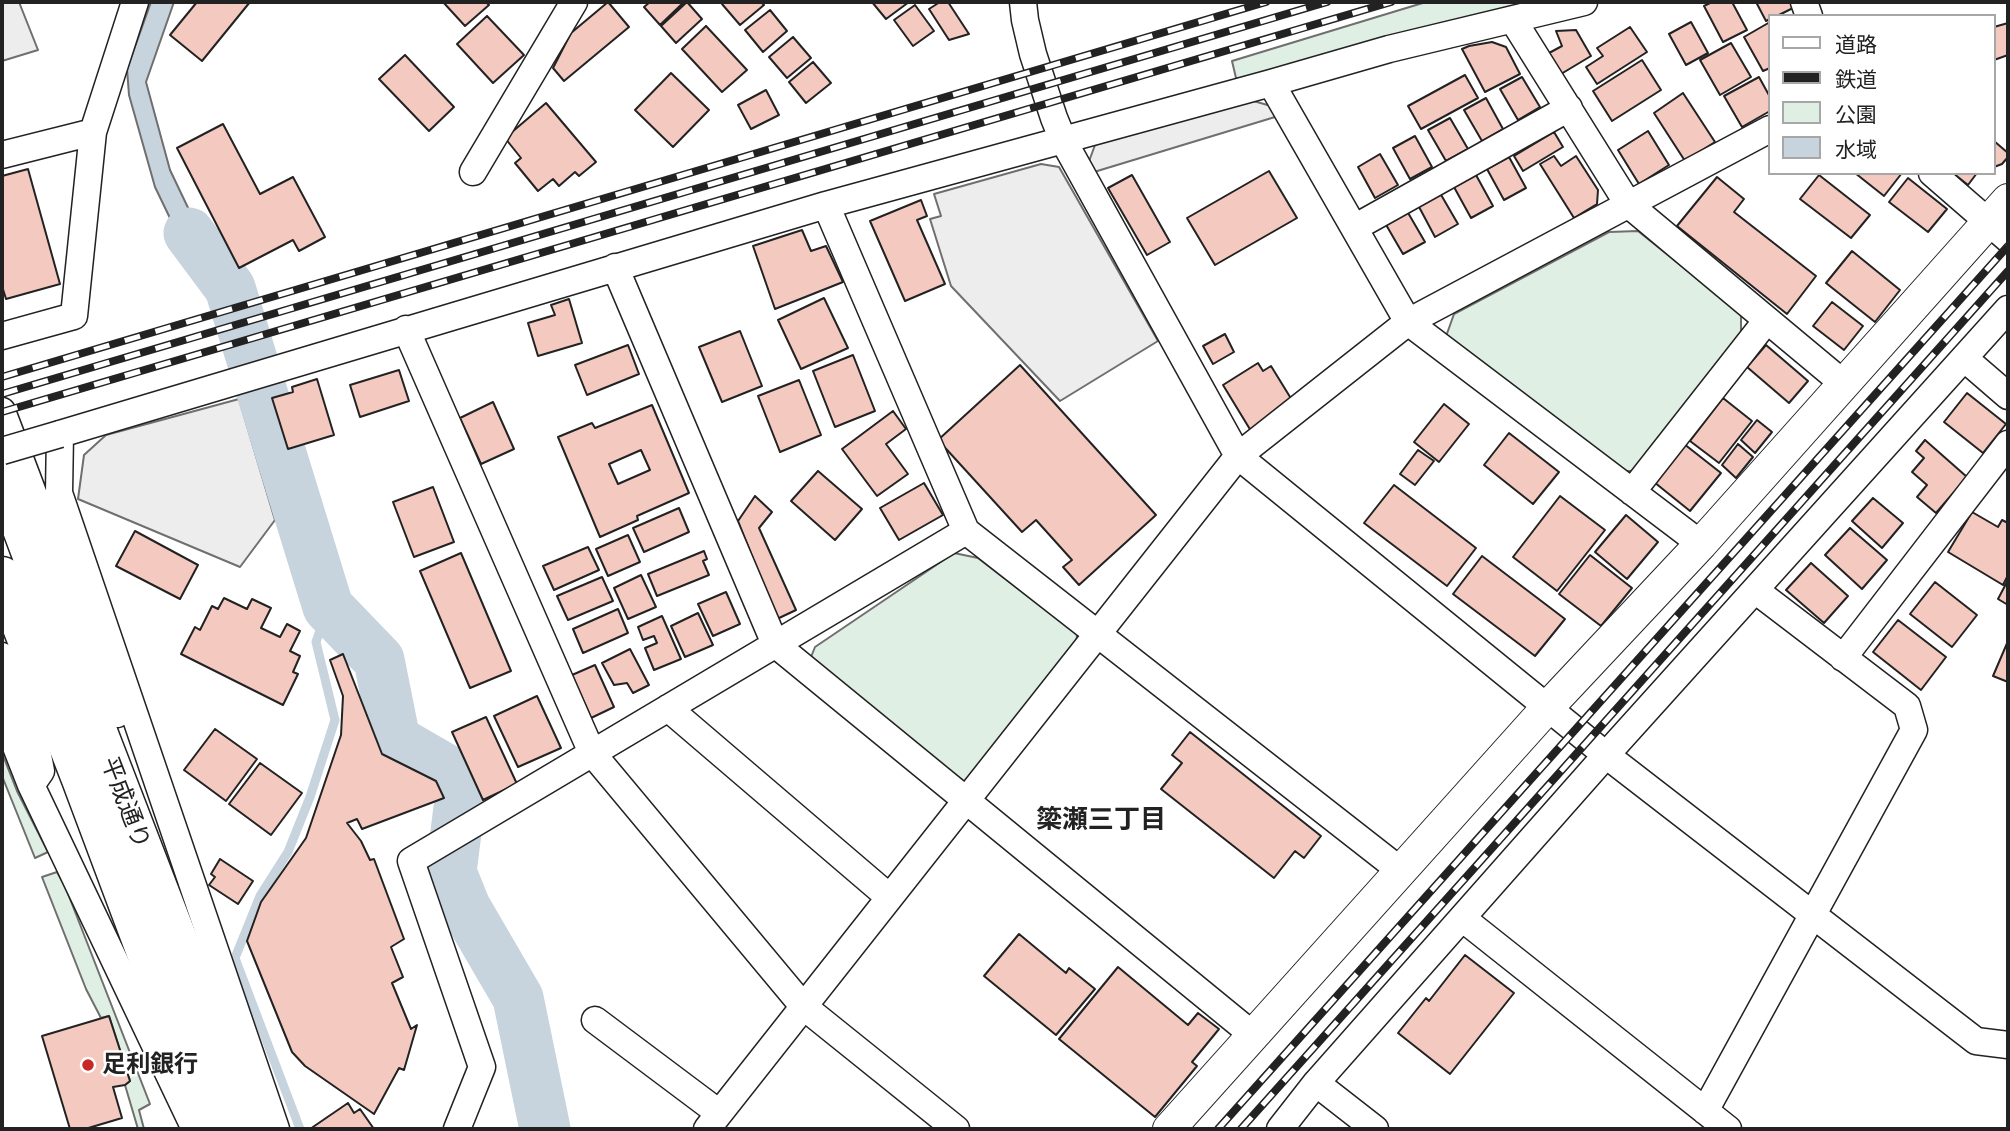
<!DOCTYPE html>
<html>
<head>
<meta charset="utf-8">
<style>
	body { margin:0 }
	#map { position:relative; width:2010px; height:1131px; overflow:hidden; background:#fff; font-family:Figtree,"Noto Sans JP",sans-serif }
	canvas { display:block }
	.frame { position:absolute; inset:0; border:4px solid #222; pointer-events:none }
	.legend { position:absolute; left:1768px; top:14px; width:228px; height:161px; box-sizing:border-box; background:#fff; border:2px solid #a7a7a7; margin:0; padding:9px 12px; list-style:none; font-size:21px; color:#222 }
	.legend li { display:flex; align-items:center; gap:14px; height:35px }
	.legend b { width:35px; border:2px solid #a7a7a7 }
</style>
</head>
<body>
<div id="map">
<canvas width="2010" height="1131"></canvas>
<div class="frame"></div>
<ul class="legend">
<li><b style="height:9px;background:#fff"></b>道路</li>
<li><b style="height:9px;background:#222"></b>鉄道</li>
<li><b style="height:19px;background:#e0efe3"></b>公園</li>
<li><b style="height:19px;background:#c7d3dd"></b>水域</li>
</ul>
</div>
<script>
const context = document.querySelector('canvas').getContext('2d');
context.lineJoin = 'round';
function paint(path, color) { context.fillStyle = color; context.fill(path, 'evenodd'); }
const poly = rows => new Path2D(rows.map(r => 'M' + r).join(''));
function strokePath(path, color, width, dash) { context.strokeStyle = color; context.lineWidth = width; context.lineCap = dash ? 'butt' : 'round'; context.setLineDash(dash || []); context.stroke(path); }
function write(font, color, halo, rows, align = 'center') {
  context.font = font + ' Figtree,"Noto Sans JP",sans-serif'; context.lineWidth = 5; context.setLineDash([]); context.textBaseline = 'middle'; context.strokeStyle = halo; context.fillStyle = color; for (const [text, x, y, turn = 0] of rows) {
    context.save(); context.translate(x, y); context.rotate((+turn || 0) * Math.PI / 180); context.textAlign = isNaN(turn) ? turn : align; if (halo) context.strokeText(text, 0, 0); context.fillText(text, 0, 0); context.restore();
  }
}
const green = poly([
	[1426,2,1546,2,1251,81,1236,78,1232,61,1426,2],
	[1638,231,1741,313,1741,334,1635,471,1617,471,1444,342,1454,314,1609,232,1638,231],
	[954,553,978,558,1077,634,1076,653,971,782,955,783,809,662,815,647,954,553],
	[2,753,17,791,48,852,35,858,2,776,2,753],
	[57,872,65,886,150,1104,139,1110,144,1129,138,1129,125,1085,130,1081,109,1016,101,1018,86,989,42,877,57,872]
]);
const parking = poly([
	[2,2,19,2,38,50,2,61,2,2],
	[1250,100,1271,106,1275,117,1094,172,1088,164,1095,145,1250,100],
	[1041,164,1059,167,1158,341,1060,401,951,286,930,219,941,216,934,194,1041,164],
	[239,399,275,520,240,567,78,499,84,455,106,435,239,399]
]);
const water = poly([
	[151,2,174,2,146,82,170,170,191,214,224,264,236,286,214,293,181,241,155,187,129,95,127,69,151,2]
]);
const stream = poly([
	[300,1129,235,958,260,896,288,852,310,797,335,720,316,642,328,607]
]);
const river = poly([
	[189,233,230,288,328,607,379,660,395,740,447,770,461,792,451,872,465,907,518,998,545,1129]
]);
const building = poly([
	[197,2,250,2,202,61,170,35,197,2],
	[443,2,486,2,489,5,465,26,443,2],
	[608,2,629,27,564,81,553,68,571,33,608,2],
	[650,2,684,2,660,25,644,7,650,2],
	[687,2,702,19,676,43,661,26,687,2],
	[725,2,761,2,764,5,740,25,722,4,725,2],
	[872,2,909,2,886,19,872,2],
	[940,2,948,2,969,34,949,40,929,9,940,2],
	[1712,2,1732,2,1747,30,1723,42,1704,6,1712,2],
	[1756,2,1795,2,1797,6,1777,16,1770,16,1770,19,1766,21,1756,2],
	[915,5,934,31,913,46,894,20,915,5],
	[770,10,787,31,763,52,745,30,770,10],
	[487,16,524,55,493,83,457,44,487,16],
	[1691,22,1708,53,1686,65,1669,34,1691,22],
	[1770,22,1770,68,1763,71,1744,37,1770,22],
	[2008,23,2008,55,1994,60,1994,27,2008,23],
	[706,26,747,70,722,92,682,49,706,26],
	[1630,27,1647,52,1597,84,1586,67,1603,56,1597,48,1630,27],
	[1576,30,1591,56,1561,74,1549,53,1562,46,1556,31,1576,30],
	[793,37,811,58,787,78,769,57,793,37],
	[1492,42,1506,47,1520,74,1485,92,1462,49,1469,46,1492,42],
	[1731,43,1751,77,1720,95,1700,60,1731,43],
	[405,55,454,107,429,131,379,79,405,55],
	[1642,60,1661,90,1612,121,1593,91,1642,60],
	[813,62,831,83,806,103,789,82,813,62],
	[671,73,709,110,673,147,635,110,671,73],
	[1465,75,1478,98,1421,129,1408,106,1465,75],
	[1522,77,1540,107,1518,120,1500,89,1522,77],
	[1759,77,1770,97,1770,111,1742,127,1724,96,1759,77],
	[766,90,779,115,751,129,738,105,766,90],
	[1683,93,1715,142,1685,161,1654,113,1683,93],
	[1486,98,1503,129,1482,141,1464,110,1486,98],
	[546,103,596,162,579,176,575,172,559,186,553,179,538,191,515,163,521,158,505,138,546,103],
	[1450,118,1468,149,1446,161,1428,130,1450,118],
	[223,124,260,194,293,177,325,237,299,251,293,240,239,268,177,148,223,124],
	[1648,131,1669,165,1639,184,1618,150,1648,131],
	[1554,132,1563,147,1523,171,1514,156,1554,132],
	[1415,136,1432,167,1410,179,1393,148,1415,136],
	[1994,141,2008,153,2008,157,2002,164,1994,167,1994,141],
	[1380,154,1398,185,1375,198,1358,167,1380,154],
	[1554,156,1561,166,1576,156,1598,190,1597,204,1574,218,1540,164,1554,156],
	[1509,157,1526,188,1504,200,1487,169,1509,157],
	[28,169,60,284,6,299,2,286,2,176,28,169],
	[1269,171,1297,218,1215,265,1187,218,1269,171],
	[1855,173,1902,173,1884,196,1855,173],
	[1953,173,1977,173,1968,185,1953,173],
	[1132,175,1170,242,1147,255,1108,188,1132,175],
	[1476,175,1493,206,1471,218,1454,187,1476,175],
	[1819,175,1870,215,1851,238,1800,199,1819,175],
	[1717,177,1744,199,1734,212,1816,276,1787,314,1677,226,1717,177],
	[1908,178,1947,209,1928,232,1889,202,1908,178],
	[1440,193,1458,224,1435,237,1418,205,1440,193],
	[921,200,927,216,917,220,945,284,905,301,870,221,921,200],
	[1407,211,1425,242,1403,254,1385,223,1407,211],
	[802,230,811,251,826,246,843,282,775,309,753,246,802,230],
	[1852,251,1900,290,1875,322,1826,283,1852,251],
	[824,298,848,348,801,369,778,320,824,298],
	[569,299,582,343,538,356,528,323,555,315,551,305,569,299],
	[1832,302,1863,326,1844,350,1813,326,1832,302],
	[740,331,762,386,722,402,699,347,740,331],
	[1225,334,1234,352,1213,364,1203,346,1225,334],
	[628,345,639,374,587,395,575,365,628,345],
	[1766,345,1808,381,1789,403,1747,367,1766,345],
	[853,355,875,411,835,427,813,371,853,355],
	[1258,363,1263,371,1271,366,1295,405,1251,431,1223,385,1258,363],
	[1020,365,1156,515,1079,585,1063,567,1072,560,1036,520,1022,532,938,440,1020,365],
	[399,370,409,401,360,417,350,385,399,370],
	[317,379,334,435,288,449,272,398,293,392,292,387,317,379],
	[799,380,821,435,780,452,758,396,799,380],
	[1967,393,2006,424,1983,453,1944,422,1967,393],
	[1723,398,1752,421,1719,463,1690,441,1723,398],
	[493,402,514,449,481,464,460,418,493,402],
	[1444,404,1469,424,1439,462,1414,442,1444,404],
	[652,405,689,493,637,516,638,520,600,537,558,437,592,423,595,428,652,405],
	[641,450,650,470,618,484,609,464,641,450],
	[893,411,906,429,886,444,908,474,877,496,842,449,893,411],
	[1757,420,1772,432,1755,453,1741,440,1757,420],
	[1509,433,1559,472,1533,504,1484,465,1509,433],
	[1679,440,1721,473,1690,511,1649,478,1679,440],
	[1925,440,1967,477,1936,513,1917,497,1927,485,1912,472,1924,458,1916,451,1925,440],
	[1738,444,1753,457,1736,478,1722,465,1738,444],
	[1418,450,1434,461,1415,485,1400,474,1418,450],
	[818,471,862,509,835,540,791,501,818,471],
	[924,483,943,515,899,540,880,508,924,483],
	[1394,485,1476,548,1447,586,1364,523,1394,485],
	[433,487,454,542,414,557,393,502,433,487],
	[755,496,772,512,759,528,796,610,777,619,738,521,755,496],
	[1560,496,1605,530,1557,591,1513,557,1560,496],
	[1873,498,1903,523,1882,548,1852,521,1873,498],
	[679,508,689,532,644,552,633,528,679,508],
	[1972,512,1998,527,2002,520,2008,523,2008,575,2003,585,1948,552,1972,512],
	[1626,515,1658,542,1627,579,1595,552,1626,515],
	[1850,528,1887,560,1862,589,1825,555,1850,528],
	[135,531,198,565,180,599,116,566,135,531],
	[628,535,640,562,608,576,596,549,628,535],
	[588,547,599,570,554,590,543,566,588,547],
	[704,551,707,559,703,561,709,575,657,596,648,574,704,551],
	[461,553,511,671,470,688,420,571,461,553],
	[1590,555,1632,588,1601,626,1559,594,1590,555],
	[1482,556,1565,619,1535,656,1453,594,1482,556],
	[1811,563,1848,596,1824,623,1786,590,1811,563],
	[641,575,656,607,628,619,614,588,641,575],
	[602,577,613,601,568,620,557,596,602,577],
	[2008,580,2008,605,1998,599,2008,580],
	[1935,582,1977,615,1952,647,1910,614,1935,582],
	[726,592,740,624,713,636,698,604,726,592],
	[224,598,247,609,252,599,271,608,261,628,280,637,287,624,300,631,290,651,300,656,293,672,298,674,283,705,181,654,195,627,200,630,212,606,218,609,224,598],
	[618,609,628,633,583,653,573,629,618,609],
	[698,613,713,645,685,657,671,626,698,613],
	[662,616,681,659,654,670,645,648,657,643,654,636,643,640,638,627,662,616],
	[1898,620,1946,657,1921,690,1873,652,1898,620],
	[2008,641,2008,682,1993,676,2008,641],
	[630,649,649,685,633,693,627,683,614,685,602,663,630,649],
	[343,654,382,754,436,781,444,798,362,829,357,819,347,823,361,841,370,860,374,859,404,939,391,947,403,977,392,983,411,1029,417,1025,404,1070,399,1068,374,1114,305,1066,292,1052,247,941,261,902,306,838,341,735,343,696,330,660,343,654],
	[595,665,614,707,591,718,572,675,595,665],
	[537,696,561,748,518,767,494,716,537,696],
	[486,717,517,784,483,800,452,732,486,717],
	[215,729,257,759,226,801,184,770,215,729],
	[1190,732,1321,836,1304,858,1295,851,1274,878,1161,789,1182,763,1172,755,1190,732],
	[260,763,302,793,271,835,229,804,260,763],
	[220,859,253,881,238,904,209,885,215,877,211,874,220,859],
	[1019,934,1066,973,1069,968,1095,989,1056,1035,984,976,1019,934],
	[1465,955,1514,993,1450,1074,1398,1033,1426,998,1429,1001,1465,955],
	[1118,967,1188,1025,1198,1013,1219,1029,1192,1062,1197,1066,1155,1117,1059,1039,1118,967],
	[109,1016,130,1081,125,1085,113,1087,122,1118,85,1129,70,1129,42,1036,109,1016],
	[348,1103,354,1113,360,1109,374,1129,310,1129,348,1103]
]);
const minor = poly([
	[1023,2,1025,20,1033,54,1054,118,1063,140,1238,456,1606,755,1976,1041,2008,1045],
	[1804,2,1809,16],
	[1513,20,1628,204,1844,384],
	[1271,83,1408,322,1701,544],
	[2,155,93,132],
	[473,172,574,2],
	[1932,173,2008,239],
	[826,205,966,531,1401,871],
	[1354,228,1569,108],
	[615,267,775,644,1253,1035],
	[406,329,592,753,803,1006,956,1129],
	[2,336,74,316,93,132,135,2],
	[1964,358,2008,396],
	[2,411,117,714],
	[1632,492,1767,320],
	[2,656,36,745,41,771,32,784],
	[1843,658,2008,444],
	[668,708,889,897],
	[2,711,31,785,195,1129],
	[1462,918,1728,1129],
	[595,1020,719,1113],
	[1316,1083,1375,1129],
	[1705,1111,1914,730,1907,706,1755,590],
	[276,1129,59,493,60,434,826,205,1271,83,1389,49,1584,2],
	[457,1129,482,1067,411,861,966,531],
	[707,1129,1238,456,1408,322,1770,129],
	[1280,1129,1316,1083,1606,755,2008,309]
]);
const tertiary = poly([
	[1169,1129,1547,708,1701,544,2008,200]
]);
const primary = poly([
	[2,476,101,740,251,1129],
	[2,576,81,779,212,1129]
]);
const rail = poly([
	[2,377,1266,2],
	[2,394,1327,2],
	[2,412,1391,2],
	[1218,1129,2008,246],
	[1241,1129,2008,271]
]);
const minorBridge = poly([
	[2,451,60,434]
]);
const markers = [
	[88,1065,7,"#c62828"]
];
const streetNames = [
	["平成通り",125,803,69]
];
const poiNames = [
	["足利銀行",102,1065]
];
const neighbourhoodNames = [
	["簗瀬三丁目",1101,820]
];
paint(green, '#e0efe3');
strokePath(green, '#6f6f6f', 2);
paint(parking, '#ededed');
strokePath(parking, '#6f6f6f', 2);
paint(water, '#c7d3dd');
strokePath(water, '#6f6f6f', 2);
strokePath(stream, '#c7d3dd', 9);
strokePath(river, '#c7d3dd', 51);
paint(building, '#f3c9c0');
strokePath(building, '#222', 2);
strokePath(minor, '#222', 29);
strokePath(tertiary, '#222', 34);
strokePath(primary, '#222', 41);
strokePath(minor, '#fff', 26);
strokePath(tertiary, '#fff', 32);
strokePath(primary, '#fff', 38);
strokePath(rail, '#222', 8);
strokePath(rail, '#fff', 5, [16]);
strokePath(minorBridge, '#222', 29, []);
strokePath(minorBridge, '#fff', 26);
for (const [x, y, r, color] of markers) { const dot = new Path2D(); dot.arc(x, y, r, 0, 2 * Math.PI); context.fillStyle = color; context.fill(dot); strokePath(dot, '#fff', 2.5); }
write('24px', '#222', '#fff', streetNames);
write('bold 24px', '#222', '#fff', poiNames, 'left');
write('bold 26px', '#222', '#fff', neighbourhoodNames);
</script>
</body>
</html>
